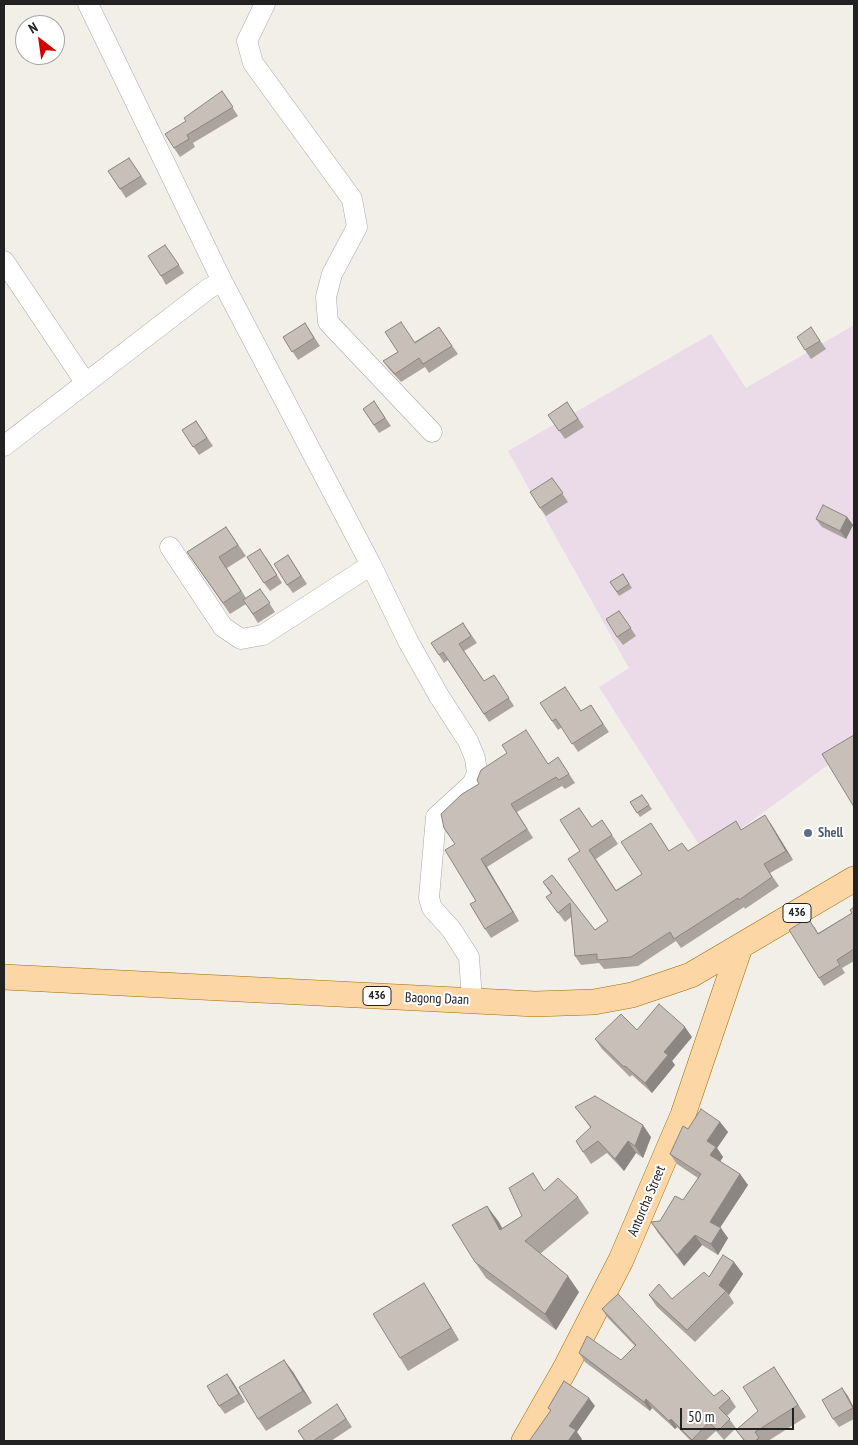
<!DOCTYPE html>
<html>
<head>
<meta charset="utf-8">
<style>
	body { margin:0 }
	#map { position:relative; width:858px; height:1445px; overflow:hidden; background:#f2efe9; font-family:"PT Sans Narrow",sans-serif }
	canvas { display:block }
	.frame { position:absolute; inset:0; border:5px solid #222; pointer-events:none }
	.north { position:absolute; left:15px; top:15px; width:50px; height:50px; box-sizing:border-box; background:#fff; border:1px solid #a7a7a7; border-radius:50%; rotate:330deg; font-size:14px; font-weight:700; line-height:20px; text-align:center; color:#222 }
	.north::after { content:''; display:block; margin:auto; width:18px; height:22px; background:#d40000; clip-path:polygon(50% 0,100% 100%,50% 72%,0 100%) }
	.scale { position:absolute; left:680px; top:1408px; width:114px; height:22px; box-sizing:border-box; border:2px solid #222; border-top:0; padding-left:6px; font-size:15px; line-height:18px; white-space:nowrap; color:#222; -webkit-text-stroke:4px #fff; paint-order:stroke }
</style>
</head>
<body>
<div id="map">
<canvas width="858" height="1445"></canvas>
<div class="frame"></div>
<div class="north">N</div>
<div class="scale">50 m</div>
</div>
<script>
const context = document.querySelector('canvas').getContext('2d');
context.lineJoin = 'round';
function paint(path, color) { context.fillStyle = color; context.fill(path, 'evenodd'); }
const poly = rows => new Path2D(rows.map(r => 'M' + r).join(''));
function strokePath(path, color, width, dash) { context.strokeStyle = color; context.lineWidth = width; context.lineCap = dash ? 'butt' : 'round'; context.setLineDash(dash || []); context.stroke(path); }
function write(font, color, halo, rows, align = 'center') {
  context.font = font + ' "PT Sans Narrow",sans-serif'; context.lineWidth = 4; context.setLineDash([]); context.textBaseline = 'middle'; context.strokeStyle = halo; context.fillStyle = color; for (const [text, x, y, turn = 0] of rows) {
    context.save(); context.translate(x, y); context.rotate((+turn || 0) * Math.PI / 180); context.textAlign = isNaN(turn) ? turn : align; if (halo) context.strokeText(text, 0, 0); context.fillText(text, 0, 0); context.restore();
  }
}
const industrial = poly([
	[854,325,854,751,828,765,742,828,703,851,599,687,629,668,508,451,711,334,746,388]
]);
const minor = poly([
	[88,4,222,281,371,565,408,641,439,696,468,741,475,758,477,773,473,783,436,817,429,898,432,908,451,929,469,957,472,1000],
	[265,4,247,41,253,63,352,199,357,227,332,274,326,297,328,322,432,432],
	[4,261,85,382],
	[4,446,208,289,222,281],
	[170,547,223,627,241,639,263,635,371,565]
]);
const major = poly([
	[4,977,535,1004,594,1002,632,995,691,975,854,879],
	[524,1441,565,1369,621,1260,683,1115,740,947]
]);
const wall = poly([
	[222,91,238,116,193,143,195,147,180,157,174,148,186,121],
	[129,158,147,184,126,198,108,171],
	[171,253,184,273,166,285,161,276],
	[305,323,320,346,298,360,283,337],
	[439,327,458,354,429,373,425,367,401,382,389,369,383,361],
	[817,336,826,349,811,359,805,350],
	[374,401,391,426,379,433,363,409],
	[567,402,584,427,565,439,548,415],
	[196,421,213,446,199,455,182,430],
	[552,478,568,502,546,516,540,508],
	[847,517,853,525,846,539,822,527,816,519],
	[226,527,246,556,227,568,246,598,260,589,275,612,258,623,246,604,230,614,187,552],
	[288,555,307,584,293,593,287,585],
	[266,557,282,583,270,591,264,583],
	[623,574,632,588,619,596,610,582],
	[619,611,636,636,623,645,617,637],
	[463,623,477,643,464,651,484,681,494,675,514,706,489,722,448,660,444,663,431,643],
	[565,687,581,711,591,705,609,732,578,752,562,727,558,730,540,703],
	[548,763,564,766,575,783,565,789,562,786,517,812,533,838,487,867,519,921,491,938,485,929,476,901,455,844],
	[642,795,652,809,640,817,630,802],
	[602,820,618,844,596,859,616,890,642,874,657,832,669,851,688,851,742,830,771,824,793,860,770,873,779,886,745,909,744,907,681,948,676,941,638,966,604,969,599,963,581,965,575,956,571,917,565,922,546,897,551,894,543,882,552,875,595,930,608,921,580,851,592,827],
	[854,907,854,961,842,968,845,973,824,986,819,978,814,926,818,933,852,913],
	[637,1030,692,1037,672,1061,675,1065,652,1093,632,1075,630,1077,602,1049,595,1039],
	[575,1107,651,1137,643,1158,636,1153,624,1171,607,1153,591,1164,583,1152,590,1127],
	[720,1122,728,1132,717,1148,723,1157,720,1161,740,1174,748,1185,720,1228,728,1238,718,1255,702,1245,684,1266,658,1233,651,1222,660,1221,683,1200,698,1178,677,1164,670,1154,688,1129],
	[545,1190,578,1197,589,1213,540,1254,579,1292,556,1330,486,1278,475,1262,487,1206,502,1228,522,1216],
	[734,1262,743,1274,729,1295,734,1303,695,1342,657,1307,649,1295,672,1299],
	[432,1296,459,1340,408,1371,400,1358],
	[602,1309,714,1396,730,1398,736,1407,727,1416,736,1428,724,1440,716,1431,705,1441,691,1441,677,1427,675,1429,652,1408,650,1411,585,1362,579,1353,621,1360,635,1346,608,1318],
	[284,1360,293,1372,312,1403,266,1431,258,1419],
	[774,1367,806,1417,768,1441,744,1441,736,1430,758,1411],
	[227,1374,245,1402,225,1414,219,1406],
	[842,1388,854,1408,854,1419,839,1427,833,1419],
	[337,1404,352,1427,331,1441,305,1441]
]);
const shadedWall = poly([
	[847,517,853,525,846,539,840,531],
	[765,815,771,824,793,860,786,851],
	[481,859,487,867,519,921,513,912],
	[685,1027,692,1037,672,1061,675,1065,652,1093,645,1083,664,1052],
	[720,1122,728,1132,717,1148,723,1157,718,1165,710,1155,707,1141],
	[643,1125,651,1137,643,1158,635,1146],
	[628,1141,636,1153,624,1171,615,1159],
	[740,1174,748,1185,717,1232,710,1222],
	[487,1206,499,1222,511,1246,500,1230],
	[721,1228,728,1238,718,1255,711,1244],
	[695,1235,702,1245,684,1266,677,1255],
	[734,1262,743,1274,729,1295,726,1291,719,1285],
	[568,1276,579,1292,556,1330,545,1314],
	[424,1283,432,1296,459,1340,451,1328],
	[284,1360,293,1372,312,1403,303,1391],
	[774,1367,782,1379,806,1417,798,1405],
	[227,1374,233,1382,245,1402,239,1394],
	[842,1388,848,1396,854,1408,854,1409],
	[589,1398,595,1406,577,1432,582,1439,581,1441,568,1441,569,1426],
	[646,1399,652,1408,650,1411,644,1402],
	[671,1419,677,1427,675,1429,669,1421]
]);
const building = poly([
	[222,91,233,107,187,135,189,139,174,148,165,134,186,121,184,118,222,91],
	[129,158,141,176,120,189,108,171,129,158],
	[165,245,179,265,161,276,148,256,165,245],
	[401,322,415,343,439,327,452,346,423,364,419,358,395,374,383,361,398,352,385,332,401,322],
	[305,323,314,338,292,352,283,337,305,323],
	[811,327,820,341,805,350,797,337,811,327],
	[374,401,385,418,374,425,363,409,374,401],
	[567,402,578,419,559,431,548,415,567,402],
	[196,421,207,438,193,447,182,430,196,421],
	[552,478,563,493,540,508,530,492,552,478],
	[823,505,847,517,840,531,816,519,823,505],
	[226,527,238,545,219,557,241,591,223,603,187,552,226,527],
	[260,549,277,575,264,583,247,557,260,549],
	[288,555,301,576,287,585,274,564,288,555],
	[623,574,629,584,617,592,610,582,623,574],
	[260,589,270,603,253,614,243,600,260,589],
	[619,611,631,628,617,637,606,619,619,611],
	[463,623,471,636,459,644,484,681,494,675,509,698,484,714,443,652,439,655,431,643,463,623],
	[565,687,581,711,591,705,603,724,572,744,556,719,552,721,540,703,565,687],
	[526,730,548,764,558,757,569,774,559,780,556,777,511,804,527,829,481,859,513,912,485,929,470,904,476,901,445,850,455,844,444,828,441,814,462,794,479,784,477,780,481,770,507,753,502,745,526,730],
	[854,735,854,807,822,754,854,735],
	[642,795,649,805,637,813,630,802,642,795],
	[579,808,592,827,602,820,612,835,589,850,616,891,642,874,621,842,651,823,669,851,682,843,688,851,736,821,741,830,765,815,786,851,764,864,772,877,739,900,738,898,674,939,670,932,631,957,597,960,597,954,575,956,570,903,558,913,546,897,552,893,543,882,552,875,595,930,608,921,568,859,580,851,560,820,579,808],
	[854,907,854,949,837,960,840,965,819,978,789,930,808,918,818,934,852,913,850,910,854,907],
	[659,1004,685,1027,664,1052,668,1055,645,1083,625,1066,624,1067,595,1039,621,1014,637,1030,659,1004],
	[595,1096,643,1125,635,1146,628,1141,615,1159,598,1141,583,1152,576,1141,591,1127,575,1107,595,1096],
	[701,1109,720,1122,707,1141,716,1147,710,1155,740,1174,710,1222,721,1228,711,1244,695,1235,677,1255,651,1222,660,1221,675,1196,683,1200,701,1174,670,1154,683,1126,688,1129,701,1109],
	[533,1173,544,1191,558,1178,578,1197,525,1241,568,1276,545,1314,475,1262,452,1225,487,1206,500,1230,522,1216,509,1188,533,1173],
	[723,1255,734,1262,719,1285,726,1291,687,1330,649,1295,659,1284,672,1299,704,1272,709,1277,723,1255],
	[424,1283,451,1328,400,1358,373,1314,424,1283],
	[618,1294,714,1396,722,1390,730,1398,719,1408,730,1419,718,1431,709,1422,692,1440,671,1419,669,1421,646,1399,644,1402,579,1353,587,1336,621,1360,636,1345,602,1309,618,1294],
	[284,1360,303,1391,258,1419,239,1387,284,1360],
	[774,1367,798,1405,755,1432,759,1438,755,1441,745,1441,736,1430,758,1411,743,1387,774,1367],
	[227,1374,239,1394,219,1406,207,1386,227,1374],
	[564,1381,589,1398,569,1426,576,1430,568,1441,528,1441,530,1440,551,1410,548,1408,564,1381],
	[842,1388,853,1408,833,1419,822,1400,842,1388],
	[337,1404,346,1419,313,1441,305,1441,298,1431,337,1404]
]);
const markers = [
	[808,833,5,"#5c6f8a"]
];
const shields = [
	[797,913,28],
	[377,996,28]
];
const shieldNames = [
	["436",797,913],
	["436",377,996]
];
const serviceNames = [
	["Shell",818,833]
];
const streetNames = [
	["Bagong Daan",437,999,2],
	["Antorcha Street",647,1201,-67]
];
paint(industrial, '#ebdbe8');
strokePath(minor, '#a9a9a9', 21);
strokePath(major, '#a06b00', 26);
strokePath(minor, '#fff', 20);
strokePath(major, '#fcd6a4', 25);
paint(wall, '#aba49e');
paint(shadedWall, '#8b8681');
paint(building, '#c7bfb8');
strokePath(building, '#8b8681', 1);
for (const [x, y, r, color] of markers) { const dot = new Path2D(); dot.arc(x, y, r, 0, 2 * Math.PI); context.fillStyle = color; context.fill(dot); strokePath(dot, '#fff', 2); }
for (const [x, y, w] of shields) { const box = new Path2D(); box.roundRect(x - w / 2, y - 9.5, w, 19, 4); context.fillStyle = '#fff'; context.fill(box); strokePath(box, '#222', 1); }
write('bold 12px', '#222', null, shieldNames);
write('bold 14px', '#4e5e75', '#fff', serviceNames, 'left');
write('14px', '#222', '#fff', streetNames);
</script>
</body>
</html>
